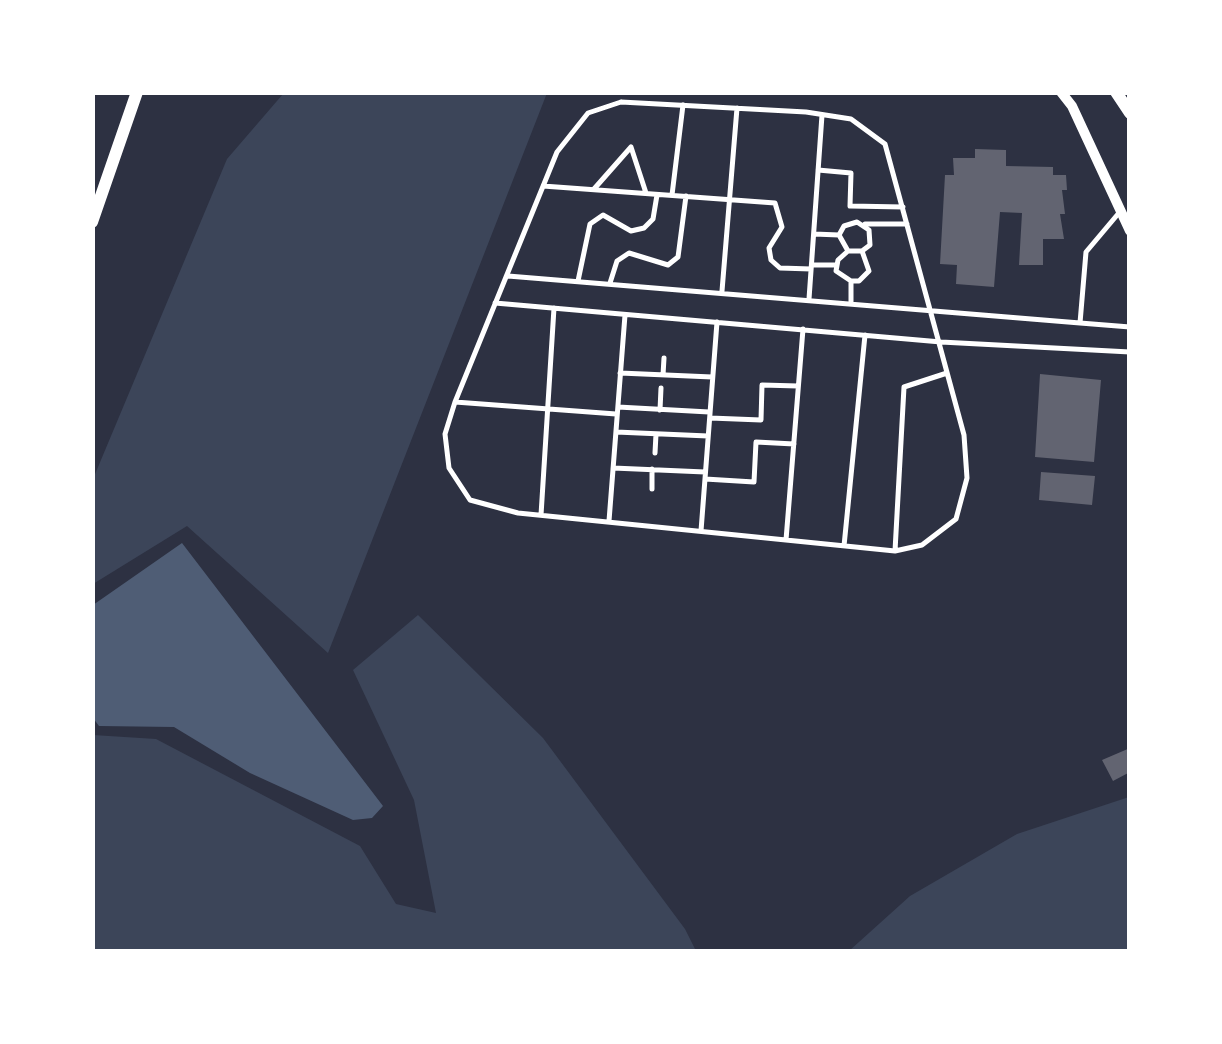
<!DOCTYPE html>
<html>
<head>
<meta charset="utf-8">
<style>
	body { margin:0 }
	#map { position:relative; width:1222px; height:1044px; overflow:hidden; background:#2d3142; font-family:"Sofia Sans Condensed",sans-serif }
	canvas { display:block }
	.frame { position:absolute; inset:0; border:95px solid #fff; pointer-events:none }
</style>
</head>
<body>
<div id="map">
<canvas width="1222" height="1044"></canvas>
<div class="frame"></div>
</div>
<script>
const context = document.querySelector('canvas').getContext('2d');
context.lineJoin = 'round';
function paint(path, color) { context.fillStyle = color; context.fill(path, 'evenodd'); }
const poly = rows => new Path2D(rows.map(r => 'M' + r).join(''));
function strokePath(path, color, width, dash) { context.strokeStyle = color; context.lineWidth = width; context.lineCap = dash ? 'butt' : 'round'; context.setLineDash(dash || []); context.stroke(path); }
const green = poly([
	[547,93,328,653,187,526,93,584,93,479,227,159,283,94],
	[418,615,543,738,685,929,696,951,93,951,93,735,156,739,360,846,396,904,436,913,414,800,353,670],
	[1129,797,1129,951,849,951,910,896,1017,834]
]);
const water = poly([
	[182,543,383,806,372,818,353,820,250,773,174,727,99,726,93,718,93,605]
]);
const building = poly([
	[975,149,1006,150,1006,166,1053,167,1053,175,1066,175,1067,190,1062,190,1065,214,1060,214,1064,239,1043,239,1043,265,1019,265,1022,213,1000,212,994,287,956,284,957,265,940,264,945,175,954,175,953,158,975,158],
	[1040,374,1101,380,1094,462,1035,457],
	[1041,472,1095,476,1092,505,1039,500],
	[1130,748,1130,772,1113,781,1102,760]
]);
const service = poly([
	[621,102,806,112,851,119,885,144,964,435,967,478,956,519,922,545,895,551,518,513,470,500,449,468,445,434,455,402,557,152,588,113,621,102],
	[818,170,851,173,850,206,903,207],
	[543,186,775,203,782,227,769,248,771,260,780,268,811,269],
	[594,189,631,147,646,193],
	[672,195,683,105],
	[865,224,907,224],
	[814,234,839,235,844,226,857,222,869,230,870,245,862,251,848,251,839,235],
	[848,251,838,260,836,271,851,281],
	[812,265,836,265],
	[508,276,1080,323,1086,252,1118,214],
	[578,281,590,224,603,215,631,231,644,228,653,219,657,195],
	[610,283,617,261,629,253,668,265,678,257,686,196],
	[722,291,737,108],
	[809,299,822,115],
	[495,303,941,342,1130,352],
	[851,304,851,281,859,281,869,271,862,251],
	[1080,323,1130,327],
	[620,373,712,377],
	[663,375,664,358],
	[455,402,616,414],
	[618,407,709,412],
	[660,410,661,388],
	[710,418,761,420,762,385,798,386],
	[616,432,708,436],
	[655,453,656,434],
	[613,468,705,472],
	[652,469,652,489],
	[705,479,754,482,756,442,794,444],
	[541,515,554,308],
	[609,521,625,315],
	[701,531,717,322],
	[786,540,803,329],
	[844,546,865,335],
	[895,551,904,387,947,373]
]);
const minor = poly([
	[1061,92,1072,106,1130,231]
]);
const tertiary = poly([
	[1116,92,1130,113],
	[92,222,137,92]
]);
paint(green, '#3c4559');
paint(water, '#4f5d75');
paint(building, '#626471');
strokePath(service, '#fff', 5);
strokePath(minor, '#fff', 10);
strokePath(tertiary, '#fff', 12);
</script>
</body>
</html>
